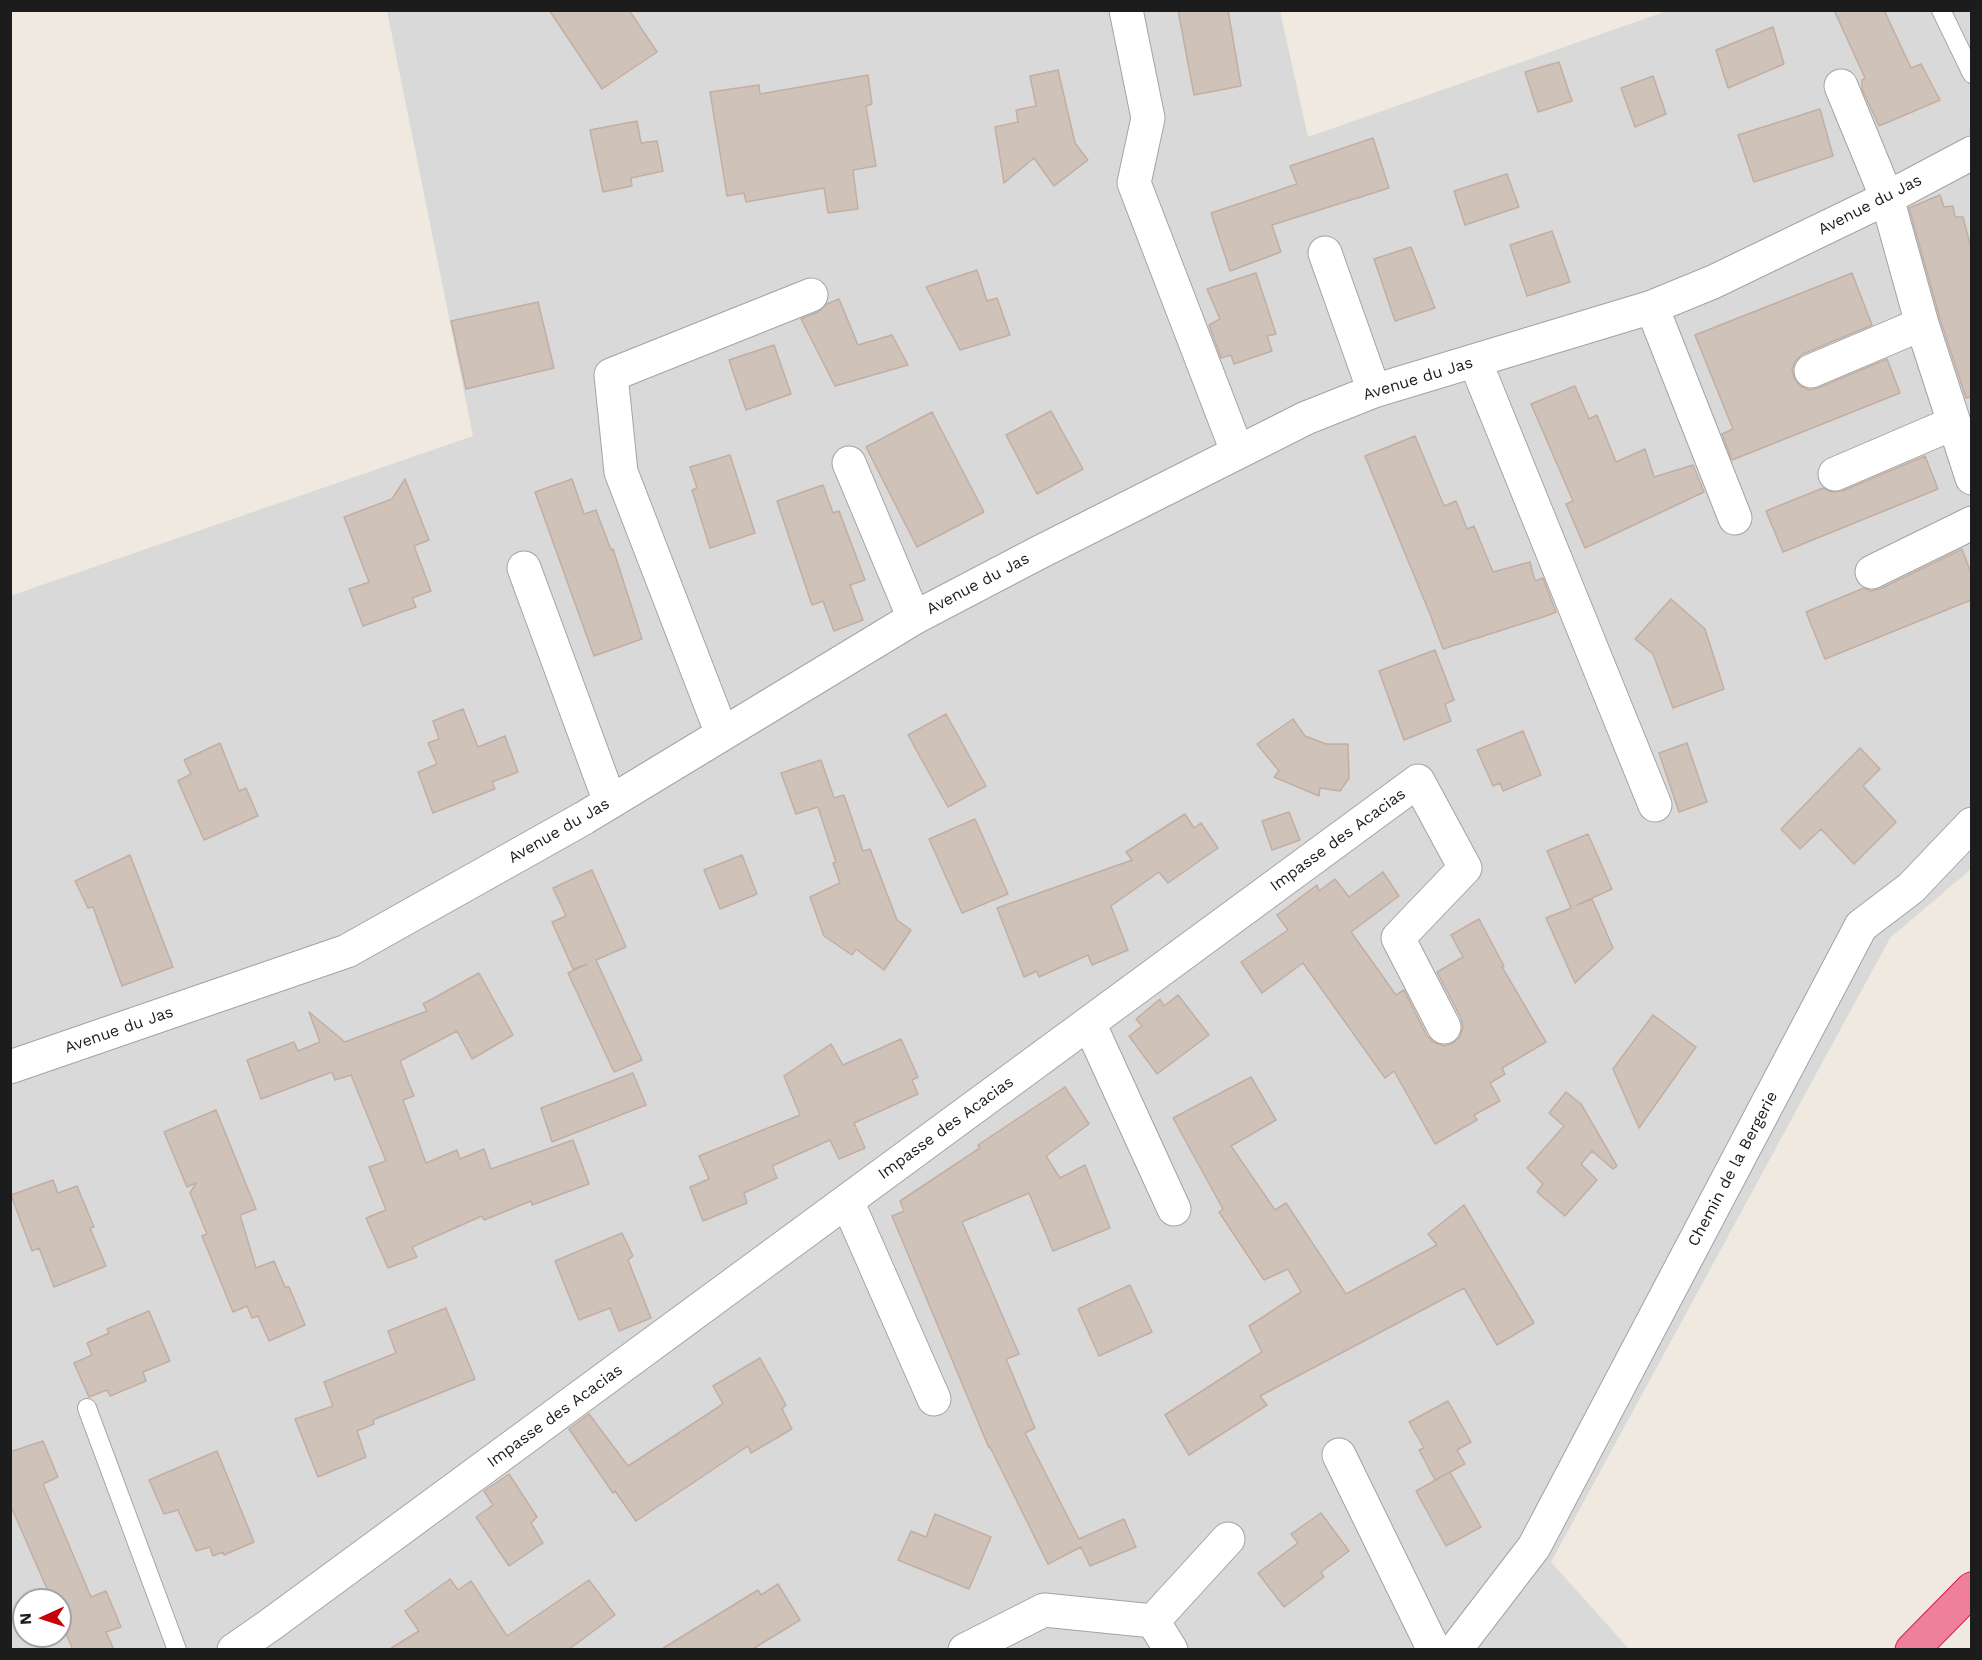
<!DOCTYPE html>
<html>
<head>
<meta charset="utf-8">
<style>
	body { margin:0 }
	#map { position:relative; width:1982px; height:1660px; overflow:hidden; background:#efe9e0; font-family:"Work Sans",sans-serif }
	canvas { display:block }
	.frame { position:absolute; inset:0; border:12px solid #1c1c1c; pointer-events:none }
	.north { position:absolute; left:12px; top:1588px; width:60px; height:60px; box-sizing:border-box; background:#fff; border:2px solid #a4a4a4; border-radius:50%; rotate:267deg; font-size:16px; font-weight:700; line-height:24px; text-align:center; color:#1c1c1c }
	.north::after { content:''; display:block; margin:auto; width:21px; height:27px; background:#c80009; clip-path:polygon(50% 0,100% 100%,50% 72%,0 100%) }
</style>
</head>
<body>
<div id="map">
<canvas width="1982" height="1660"></canvas>
<div class="frame"></div>
<div class="north">N</div>
</div>
<script>
const context = document.querySelector('canvas').getContext('2d');
context.lineJoin = 'round';
function paint(path, color) { context.fillStyle = color; context.fill(path, 'evenodd'); }
const poly = rows => new Path2D(rows.map(r => 'M' + r).join(''));
function strokePath(path, color, width, dash) { context.strokeStyle = color; context.lineWidth = width; context.lineCap = dash ? 'butt' : 'round'; context.setLineDash(dash || []); context.stroke(path); }
function write(font, color, halo, rows, align = 'center') {
  context.font = font + ' "Work Sans",sans-serif'; context.lineWidth = 4.5; context.setLineDash([]); context.textBaseline = 'middle'; context.strokeStyle = halo; context.fillStyle = color; for (const [text, x, y, turn = 0] of rows) {
    context.save(); context.translate(x, y); context.rotate((+turn || 0) * Math.PI / 180); context.textAlign = isNaN(turn) ? turn : align; if (halo) context.strokeText(text, 0, 0); context.fillText(text, 0, 0); context.restore();
  }
}
const residential = poly([
	[387,11,1280,11,1308,137,1667,11,1971,11,1971,869,1890,938,1551,1562,1629,1649,11,1649,10,596,473,436],
	[24,1600,60,1600,60,1636,24,1636]
]);
const building = poly([
	[549,10,629,10,657,52,602,89,549,10],
	[1178,10,1228,10,1241,86,1194,95,1178,10],
	[1834,10,1884,10,1911,68,1921,64,1940,100,1879,126,1862,89,1862,80,1865,78,1834,10],
	[1773,27,1784,64,1728,88,1716,50,1773,27],
	[1559,62,1572,101,1538,112,1525,72,1559,62],
	[1058,70,1075,143,1088,160,1054,186,1034,158,1004,183,995,127,1018,122,1016,110,1036,106,1030,76,1058,70],
	[868,75,872,104,866,106,876,166,853,170,858,209,828,213,824,188,746,202,744,193,727,196,710,92,759,85,760,94,868,75],
	[1653,76,1666,114,1635,127,1621,88,1653,76],
	[1820,109,1833,156,1754,182,1738,135,1820,109],
	[637,121,641,143,657,141,663,171,631,178,632,186,603,192,590,130,637,121],
	[1373,138,1389,188,1272,225,1281,252,1230,271,1211,213,1297,184,1290,166,1373,138],
	[1507,174,1519,207,1465,225,1454,191,1507,174],
	[1940,195,1944,207,1953,206,1955,217,1963,217,1971,248,1971,397,1966,398,1940,319,1909,208,1940,195],
	[1552,231,1570,282,1527,296,1510,245,1552,231],
	[1411,247,1435,308,1395,321,1374,259,1411,247],
	[977,270,987,301,997,298,1010,335,960,350,926,287,977,270],
	[1256,273,1276,334,1267,336,1272,351,1234,364,1231,355,1221,358,1209,325,1220,319,1207,289,1256,273],
	[1852,273,1872,325,1803,354,1796,360,1792,369,1794,378,1800,386,1809,390,1818,388,1887,359,1900,393,1732,460,1722,434,1733,429,1695,335,1852,273],
	[839,299,858,345,892,335,908,365,835,386,801,319,818,312,827,304,839,299],
	[538,302,554,368,466,389,451,321,538,302],
	[774,345,791,394,746,410,729,360,774,345],
	[1575,386,1589,419,1597,415,1616,462,1645,449,1654,477,1693,465,1704,492,1585,548,1566,504,1573,501,1531,404,1575,386],
	[1051,411,1083,469,1037,494,1006,435,1051,411],
	[932,412,984,512,917,547,866,447,932,412],
	[1415,436,1444,506,1456,501,1467,529,1474,526,1493,572,1530,562,1535,581,1543,578,1556,612,1546,616,1443,649,1430,614,1365,456,1415,436],
	[730,455,755,533,710,548,692,490,697,488,690,467,730,455],
	[1925,456,1938,489,1783,552,1766,511,1823,488,1832,492,1842,491,1925,456],
	[405,479,429,540,414,546,431,591,412,598,416,607,363,626,349,589,369,582,344,517,392,499,405,479],
	[572,479,584,514,596,510,611,550,613,549,642,639,594,656,535,492,572,479],
	[823,485,833,513,839,511,865,580,850,585,863,620,834,631,823,601,812,605,777,501,823,485],
	[1962,549,1971,573,1971,600,1825,659,1806,612,1864,588,1871,591,1880,589,1962,549],
	[1671,599,1705,629,1724,689,1673,708,1653,654,1635,639,1671,599],
	[1435,650,1454,700,1445,704,1451,721,1404,740,1379,671,1435,650],
	[463,709,478,747,505,736,518,772,492,782,495,789,433,813,418,772,437,764,428,743,439,739,433,721,463,709],
	[946,714,986,786,948,807,908,735,946,714],
	[1293,719,1305,736,1326,744,1348,744,1349,778,1340,791,1320,788,1319,796,1274,777,1279,771,1257,744,1293,719],
	[1523,731,1541,775,1503,791,1500,783,1493,786,1477,750,1523,731],
	[220,743,239,791,246,788,258,816,204,840,178,781,191,774,184,760,220,743],
	[1687,743,1707,802,1679,812,1659,753,1687,743],
	[1860,748,1880,769,1863,786,1896,822,1854,864,1821,829,1800,849,1781,829,1860,748],
	[821,760,834,798,844,795,863,851,870,849,897,920,911,930,884,970,856,949,852,955,824,936,810,897,840,883,833,863,836,862,818,807,796,814,781,773,821,760],
	[1289,812,1300,840,1272,850,1262,821,1289,812],
	[1185,814,1194,828,1201,823,1218,848,1168,883,1159,872,1111,906,1128,950,1092,965,1088,955,1039,977,1037,971,1024,977,997,908,1132,860,1126,852,1185,814],
	[975,819,1008,894,962,913,929,839,975,819],
	[1588,834,1612,889,1577,905,1592,899,1613,948,1575,983,1546,918,1571,908,1547,851,1588,834],
	[130,855,173,967,122,986,93,907,88,908,75,881,130,855],
	[742,855,757,894,720,909,704,870,742,855],
	[592,870,626,947,596,960,642,1060,614,1072,568,973,587,964,573,969,552,922,566,916,553,888,592,870],
	[1383,872,1399,896,1351,932,1396,995,1404,990,1427,1036,1433,1042,1444,1046,1453,1043,1460,1037,1463,1027,1461,1018,1437,972,1463,957,1451,935,1479,919,1504,966,1502,967,1546,1042,1502,1068,1505,1074,1490,1083,1500,1101,1474,1115,1477,1120,1435,1144,1394,1071,1385,1078,1303,963,1262,993,1241,962,1288,930,1277,915,1317,885,1319,891,1335,879,1349,897,1383,872],
	[479,973,513,1035,472,1059,457,1031,400,1061,414,1096,403,1100,426,1163,457,1150,460,1159,484,1149,491,1169,573,1140,589,1184,532,1205,531,1201,484,1220,482,1216,412,1247,417,1257,388,1268,366,1218,386,1210,369,1167,386,1161,351,1075,335,1080,332,1072,261,1099,247,1060,294,1042,298,1051,320,1042,309,1012,345,1042,427,1011,423,1004,479,973],
	[1178,995,1209,1035,1157,1074,1129,1036,1142,1026,1136,1019,1160,999,1164,1006,1178,995],
	[1653,1015,1696,1047,1639,1128,1613,1069,1653,1015],
	[901,1039,918,1077,912,1080,918,1094,854,1123,865,1148,839,1159,830,1140,772,1166,777,1178,744,1193,747,1203,703,1221,690,1187,709,1179,699,1156,800,1115,784,1076,831,1044,843,1065,901,1039],
	[633,1073,646,1105,552,1142,541,1108,633,1073],
	[1251,1077,1276,1120,1231,1146,1275,1210,1286,1203,1346,1294,1437,1245,1428,1234,1464,1205,1534,1323,1497,1345,1464,1288,1260,1396,1267,1405,1189,1455,1165,1415,1262,1352,1249,1326,1301,1292,1288,1269,1264,1280,1219,1212,1223,1209,1173,1118,1251,1077],
	[1065,1087,1089,1124,1046,1156,1060,1178,1085,1165,1110,1228,1053,1251,1029,1193,962,1222,1019,1354,1006,1359,1035,1428,1025,1433,1079,1539,1124,1519,1136,1547,1090,1566,1081,1547,1048,1564,990,1447,989,1448,892,1216,904,1211,900,1201,980,1148,978,1145,1065,1087],
	[1566,1092,1581,1104,1617,1166,1613,1169,1592,1151,1581,1164,1597,1180,1565,1216,1537,1192,1543,1184,1527,1168,1564,1126,1549,1113,1566,1092],
	[216,1110,256,1209,240,1215,256,1268,274,1261,285,1287,289,1287,305,1325,269,1341,258,1316,252,1318,247,1306,233,1312,202,1236,207,1234,190,1193,196,1183,187,1187,164,1132,216,1110],
	[53,1180,58,1193,77,1186,94,1227,90,1228,106,1266,54,1287,39,1248,32,1251,11,1195,53,1180],
	[622,1233,633,1256,628,1260,651,1318,619,1331,610,1308,579,1320,555,1261,622,1233],
	[1130,1285,1152,1332,1099,1356,1078,1309,1130,1285],
	[446,1308,475,1379,373,1420,374,1424,357,1431,366,1457,318,1477,295,1419,333,1406,324,1382,396,1353,388,1331,446,1308],
	[149,1311,170,1361,143,1372,146,1381,110,1396,107,1390,89,1397,74,1363,92,1355,87,1343,109,1333,107,1329,149,1311],
	[760,1358,786,1405,782,1409,792,1429,751,1453,748,1446,636,1521,615,1491,613,1493,569,1429,589,1414,628,1466,723,1404,713,1386,760,1358],
	[1448,1401,1471,1442,1457,1450,1465,1464,1435,1480,1419,1450,1424,1448,1409,1422,1448,1401],
	[43,1441,58,1477,43,1484,91,1597,106,1591,121,1627,106,1632,114,1650,73,1650,60,1619,60,1600,52,1600,10,1504,10,1452,43,1441],
	[217,1451,254,1542,224,1555,223,1552,213,1556,210,1547,196,1551,178,1510,164,1514,149,1480,217,1451],
	[1450,1472,1481,1527,1446,1546,1416,1491,1450,1472],
	[509,1474,537,1517,531,1523,543,1543,509,1566,476,1517,493,1505,484,1491,509,1474],
	[1321,1513,1349,1551,1321,1572,1324,1577,1284,1607,1258,1573,1298,1543,1291,1534,1321,1513],
	[935,1514,991,1537,969,1589,898,1560,911,1531,926,1537,935,1514],
	[450,1579,458,1590,471,1581,507,1636,589,1580,615,1615,568,1650,388,1650,419,1631,405,1611,450,1579],
	[778,1584,800,1620,751,1650,660,1650,758,1590,761,1595,778,1584]
]);
const service = poly([
	[1941,10,1972,74],
	[87,1408,177,1650]
]);
const minor = poly([
	[1126,10,1148,118,1134,183,1237,451],
	[1841,86,1887,198,1922,324,1972,478],
	[1325,253,1374,391],
	[1652,307,1735,518],
	[1475,361,1655,805],
	[1811,371,1922,324],
	[849,463,914,618],
	[1835,474,1954,423],
	[524,568,610,802],
	[1872,572,1972,523],
	[722,734,621,472,611,375,811,295],
	[1089,1023,1174,1209],
	[10,1067,347,951,584,818,914,618,1038,553,1306,418,1374,391,1652,307,1713,282,1887,198,1972,153],
	[847,1201,934,1399],
	[1339,1455,1434,1650],
	[1153,1621,1228,1539],
	[234,1650,270,1625,1418,781,1465,868,1398,938,1444,1027],
	[965,1650,1044,1610,1153,1621,1171,1650],
	[1455,1650,1534,1547,1861,926,1911,888,1972,824]
]);
const motorway = poly([
	[1912,1650,1972,1589]
]);
const streetNames = [
	["Avenue du Jas",1870,205,-27],
	["Avenue du Jas",1418,379,-17],
	["Avenue du Jas",978,584,-28],
	["Avenue du Jas",559,831,-30],
	["Impasse des Acacias",1338,840,-36],
	["Avenue du Jas",119,1030,-19],
	["Impasse des Acacias",946,1128,-36],
	["Chemin de la Bergerie",1733,1169,-62],
	["Impasse des Acacias",555,1416,-36]
];
paint(residential, '#dad9d9');
paint(building, '#cfc2b9');
strokePath(building, '#c2aea2', 1.5);
strokePath(service, '#a3a3a3', 20);
strokePath(minor, '#a3a3a3', 35);
strokePath(motorway, '#e71365', 35);
strokePath(service, '#fff', 18);
strokePath(minor, '#fff', 33);
strokePath(motorway, '#ee8099', 33);
write('16px', '#1c1c1c', '#fff', streetNames);
</script>
</body>
</html>
